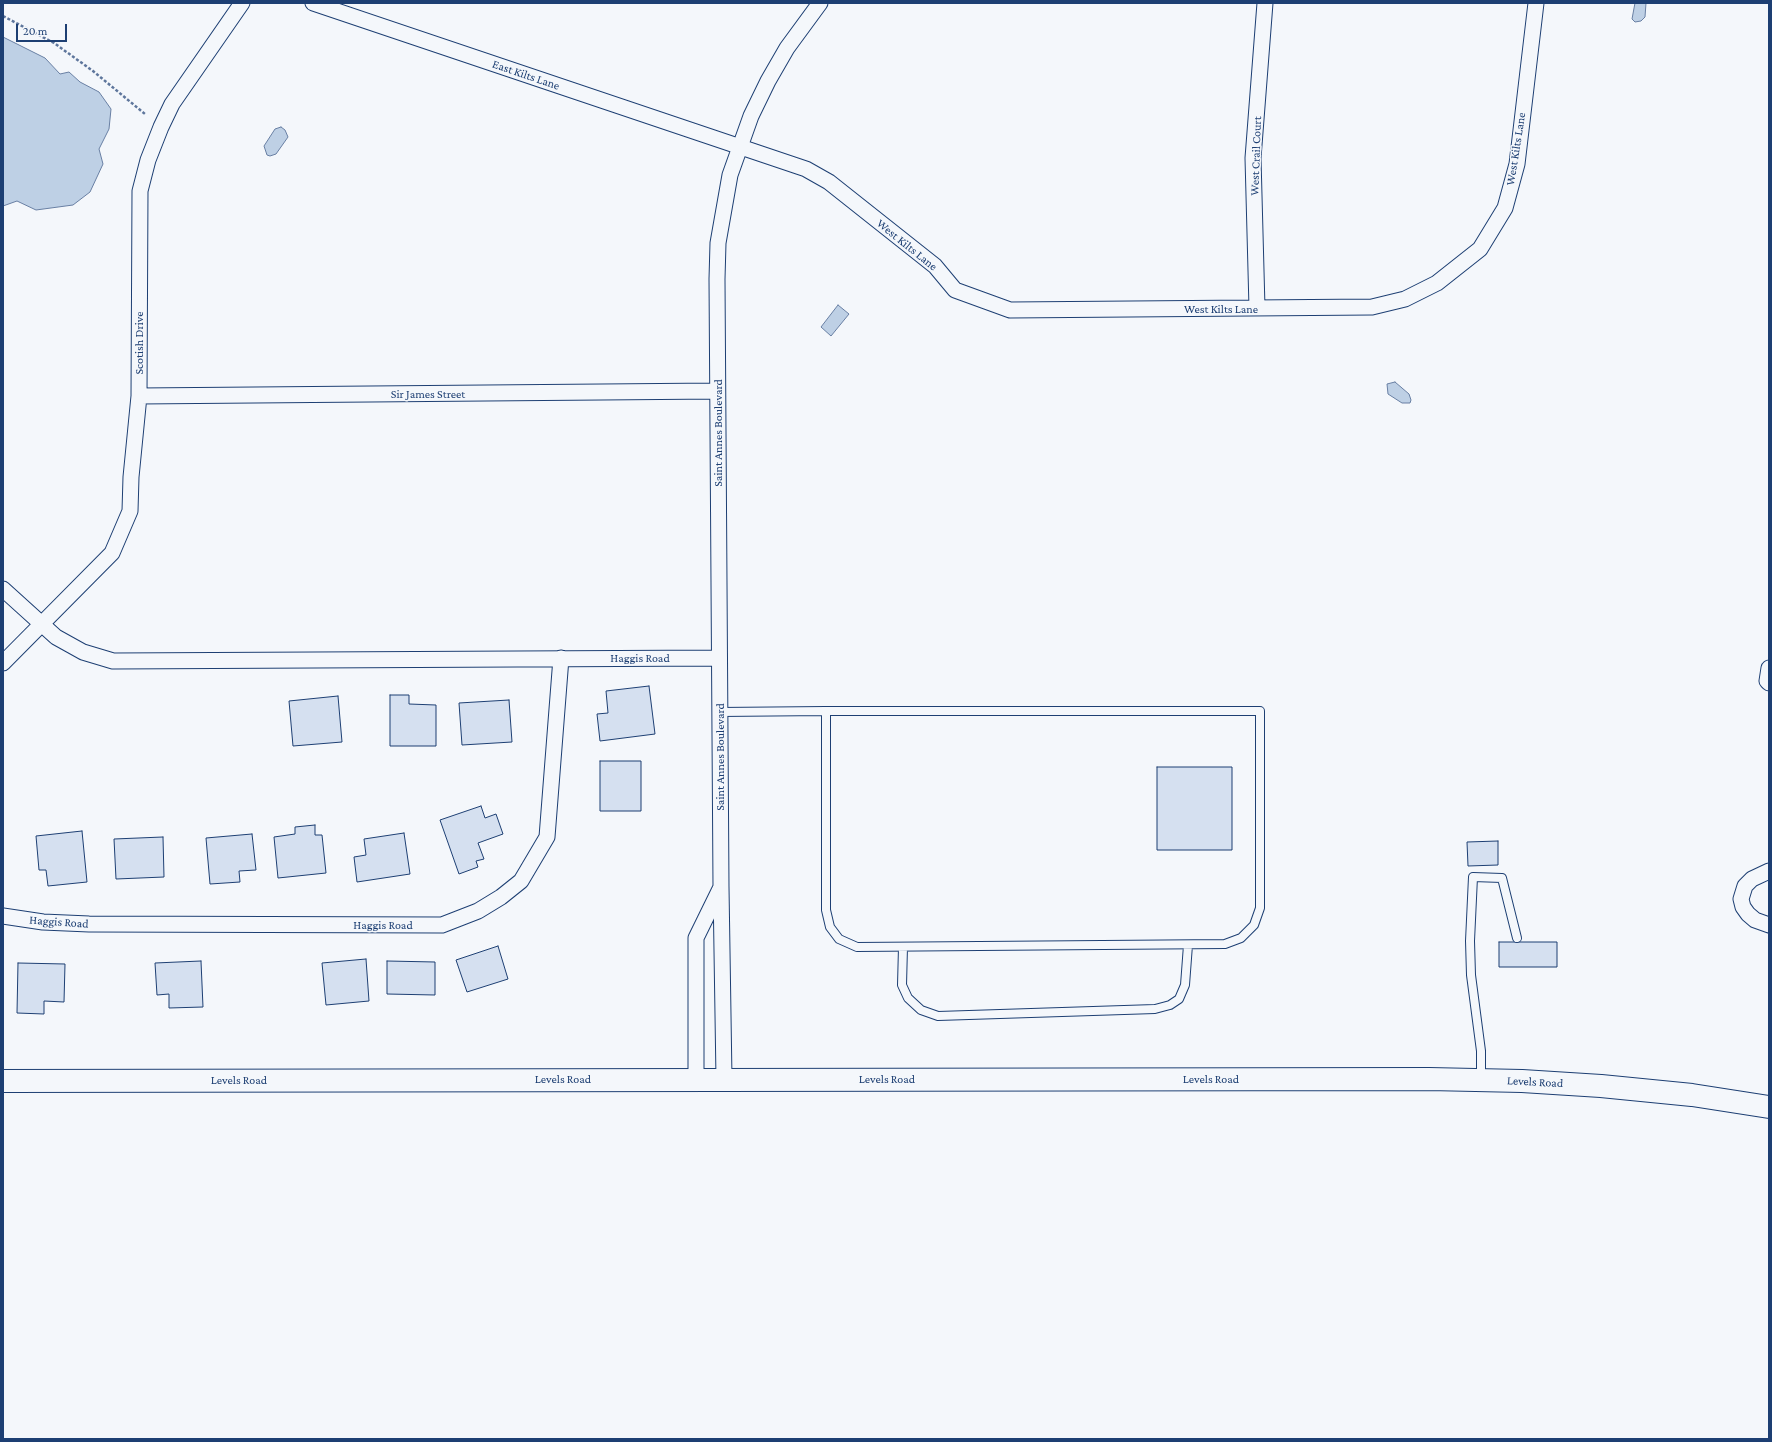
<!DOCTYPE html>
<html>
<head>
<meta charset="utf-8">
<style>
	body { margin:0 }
	#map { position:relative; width:1772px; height:1442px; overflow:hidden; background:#f4f7fb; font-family:"Crimson Pro",serif }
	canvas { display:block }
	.frame { position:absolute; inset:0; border:4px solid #1d3f73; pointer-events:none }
	.scale { position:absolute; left:16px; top:24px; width:51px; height:18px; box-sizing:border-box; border:2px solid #1d3f73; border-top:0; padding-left:5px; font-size:12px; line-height:14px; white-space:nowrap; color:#1d3f73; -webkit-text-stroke:3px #f4f7fb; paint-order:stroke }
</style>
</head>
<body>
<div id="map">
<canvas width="1772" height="1442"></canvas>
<div class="frame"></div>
<div class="scale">20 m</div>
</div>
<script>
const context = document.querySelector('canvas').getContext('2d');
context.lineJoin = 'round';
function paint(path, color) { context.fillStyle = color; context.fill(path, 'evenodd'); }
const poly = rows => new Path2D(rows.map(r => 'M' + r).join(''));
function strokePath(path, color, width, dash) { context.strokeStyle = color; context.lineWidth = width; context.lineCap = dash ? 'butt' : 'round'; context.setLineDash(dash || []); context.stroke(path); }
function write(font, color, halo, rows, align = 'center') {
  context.font = font + ' "Crimson Pro",serif'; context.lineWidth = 3; context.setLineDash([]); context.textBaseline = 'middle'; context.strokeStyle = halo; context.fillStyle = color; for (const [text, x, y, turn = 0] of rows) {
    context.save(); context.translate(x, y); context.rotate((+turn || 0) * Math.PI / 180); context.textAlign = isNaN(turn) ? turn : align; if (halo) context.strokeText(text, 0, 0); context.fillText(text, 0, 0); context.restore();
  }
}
const water = poly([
	[1635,3,1646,3,1645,17,1641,21,1635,22,1632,19,1635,3],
	[3,37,45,58,60,74,69,72,80,82,99,92,111,109,109,129,99,149,103,164,90,192,73,205,36,210,17,201,3,206,3,37],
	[281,127,285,130,288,137,276,154,270,156,267,155,264,146,275,129,281,127],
	[838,305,849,314,831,336,821,327,838,305],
	[1395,382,1409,394,1411,400,1410,403,1402,403,1388,394,1387,384,1395,382]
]);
const building = poly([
	[649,686,655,734,600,741,597,714,608,713,606,691,649,686],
	[390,695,409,695,409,704,436,705,436,746,390,746,390,695],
	[338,696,342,742,293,746,289,701,338,696],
	[509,700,512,742,462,745,459,703,509,700],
	[600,761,641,761,641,811,600,811,600,761],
	[1157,767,1232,767,1232,850,1157,850,1157,767],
	[481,806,485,818,496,814,503,834,478,843,484,859,476,861,478,867,459,874,440,820,481,806],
	[315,825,315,835,322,835,326,873,278,878,274,837,295,834,295,827,315,825],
	[82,831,87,882,48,886,46,870,39,870,36,836,82,831],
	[404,833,410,874,357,882,354,857,366,855,364,839,404,833],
	[252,834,256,870,239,871,240,882,210,884,206,838,252,834],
	[163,837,164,877,116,879,114,839,163,837],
	[1498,841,1498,865,1468,866,1467,842,1498,841],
	[1499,942,1557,942,1557,967,1499,967,1499,942],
	[498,946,508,979,467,992,456,960,498,946],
	[366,959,369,1001,326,1005,322,963,366,959],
	[201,961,203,1007,169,1008,169,994,157,995,155,963,201,961],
	[387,961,435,962,435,995,387,994,387,961],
	[18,963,65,964,64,1002,44,1001,44,1014,17,1013,18,963]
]);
const path = poly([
	[3,16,54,43,93,71,145,114]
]);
const lane = poly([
	[719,712,826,711,1260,711,1260,908,1254,925,1241,938,1225,944,857,947,839,939,830,927,826,910,826,711],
	[903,947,902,985,908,998,921,1010,938,1016,1155,1009,1170,1005,1179,999,1185,985,1188,945],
	[1481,1079,1481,1051,1471,975,1470,941,1473,877,1502,878,1517,938]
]);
const street = poly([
	[313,3,806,169,829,182,935,266,955,290,1010,310,1372,307,1405,299,1437,283,1480,249,1505,208,1517,164,1536,3],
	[1257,308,1253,158,1265,3],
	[139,396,717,391],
	[3,589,56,637,83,652,113,661,719,658],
	[3,663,112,553,130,511,131,477,139,396,140,191,148,160,161,127,172,104,242,3],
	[1769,668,1767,681,1769,683],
	[1769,871,1752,879,1745,886,1741,899,1743,907,1748,914,1755,920,1769,925],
	[721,887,717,279,718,243,730,175,751,116,768,81,787,48,820,3],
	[3,916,43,922,89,924,442,925,478,911,501,897,521,881,547,837,561,658],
	[696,1079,696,938,721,887,724,1079]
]);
const secondary = poly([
	[3,1081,1429,1079,1522,1081,1601,1086,1692,1095,1769,1107]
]);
const streetNames = [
	["East Kilts Lane",526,75,19],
	["West Kilts Lane",1516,149,-81],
	["West Crail Court",1256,156,-88],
	["West Kilts Lane",907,245,39],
	["West Kilts Lane",1221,309],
	["Scotish Drive",139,343,-90],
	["Sir James Street",428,394],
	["Saint Annes Boulevard",718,433,-90],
	["Haggis Road",640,658],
	["Saint Annes Boulevard",720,757,-90],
	["Haggis Road",59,922,4],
	["Haggis Road",383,925],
	["Levels Road",563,1079],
	["Levels Road",887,1079],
	["Levels Road",1211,1079],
	["Levels Road",239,1080],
	["Levels Road",1535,1082,3]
];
paint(water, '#bed0e5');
strokePath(water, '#687fa3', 1);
paint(building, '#d5e0f0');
strokePath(building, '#1d3f73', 1);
strokePath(lane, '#1d3f73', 10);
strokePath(street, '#1d3f73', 17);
strokePath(secondary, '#1d3f73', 24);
strokePath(path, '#5e769c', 2.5, [3, 2]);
strokePath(lane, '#f4f7fb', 8);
strokePath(street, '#f4f7fb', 15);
strokePath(secondary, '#f4f7fb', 22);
write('12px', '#1d3f73', '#f4f7fb', streetNames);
</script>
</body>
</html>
